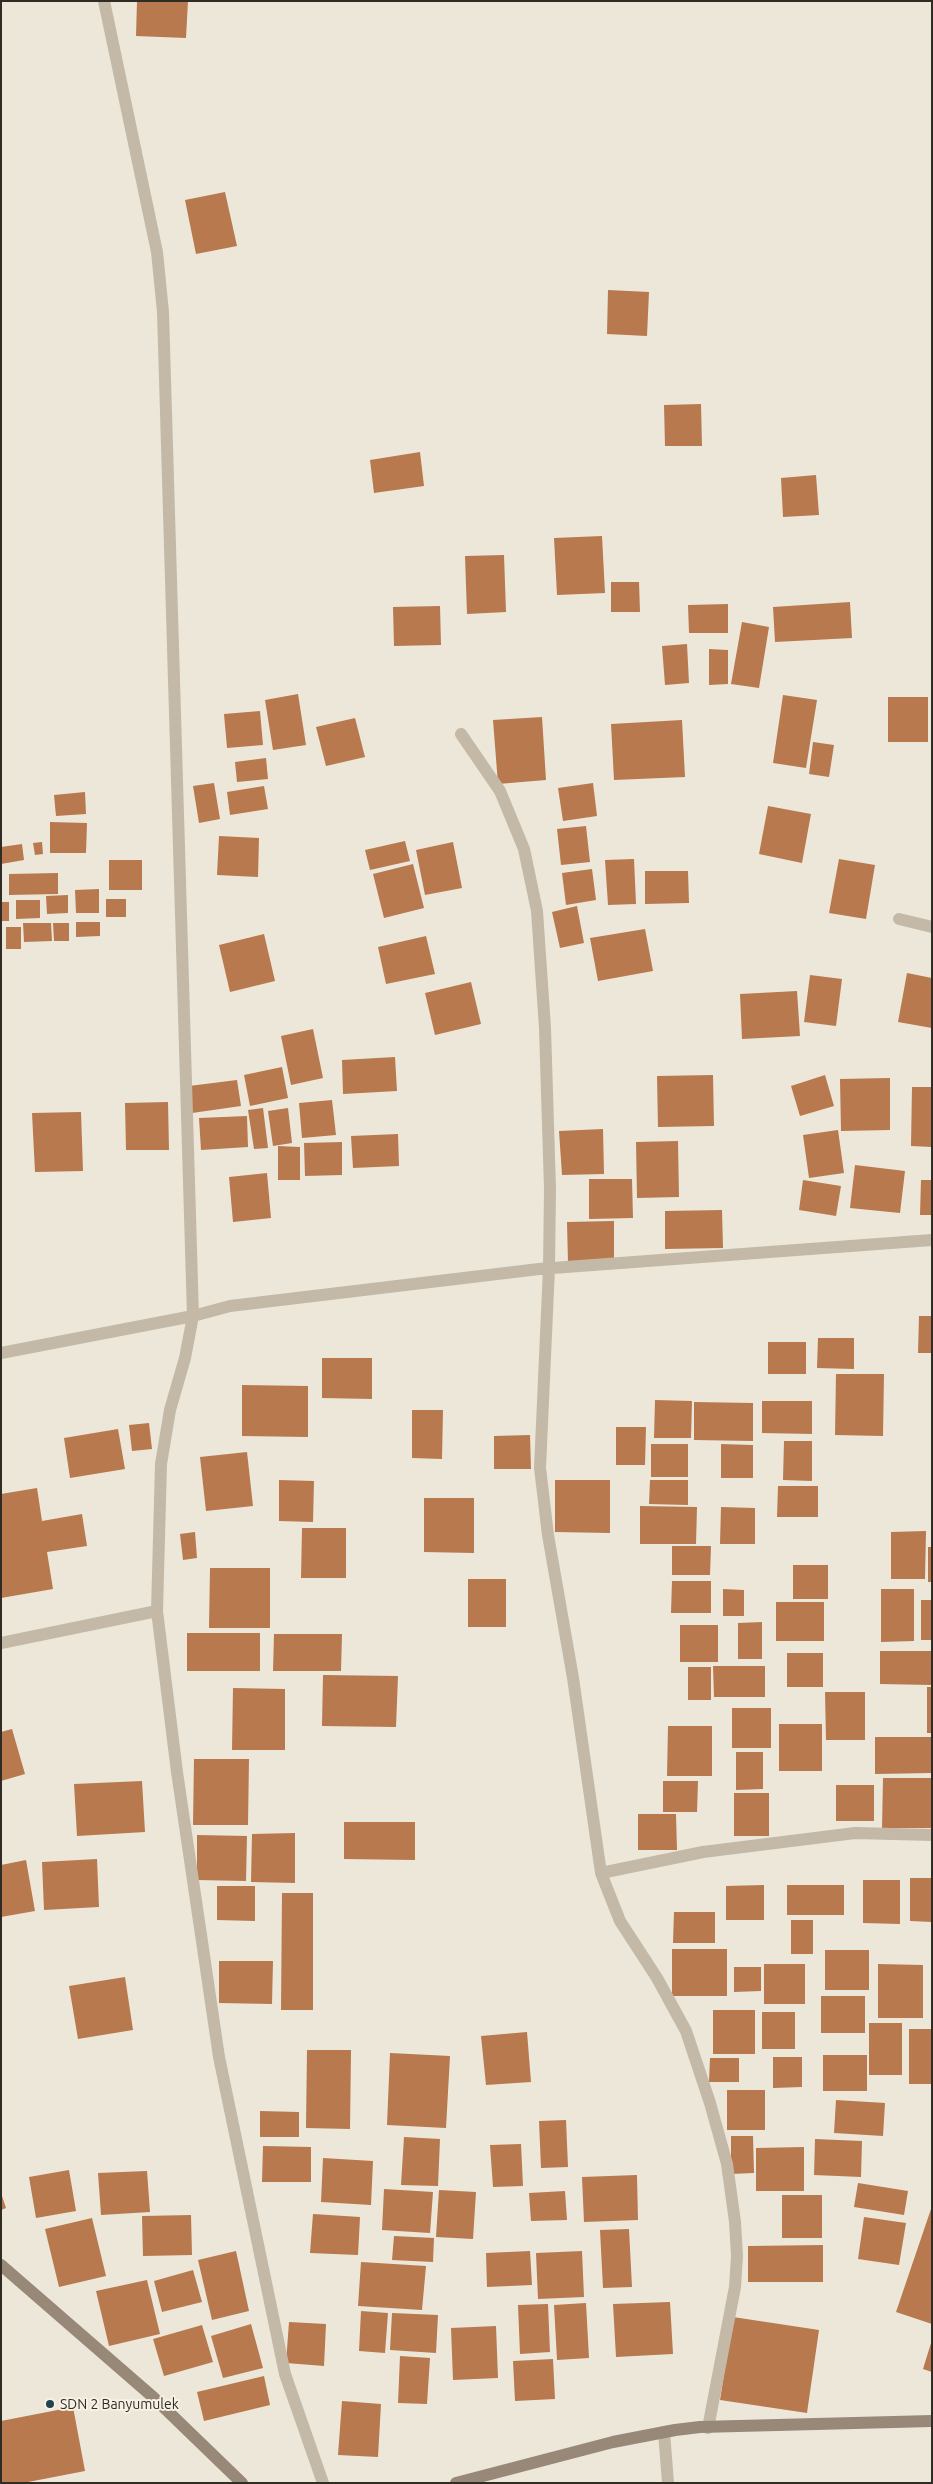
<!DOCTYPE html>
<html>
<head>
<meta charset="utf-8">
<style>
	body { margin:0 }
	#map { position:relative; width:933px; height:2484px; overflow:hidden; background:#ede7d9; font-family:Ubuntu,sans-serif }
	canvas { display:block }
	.frame { position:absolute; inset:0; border:2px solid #312b26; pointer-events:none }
</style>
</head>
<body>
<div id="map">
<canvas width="933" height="2484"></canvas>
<div class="frame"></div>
</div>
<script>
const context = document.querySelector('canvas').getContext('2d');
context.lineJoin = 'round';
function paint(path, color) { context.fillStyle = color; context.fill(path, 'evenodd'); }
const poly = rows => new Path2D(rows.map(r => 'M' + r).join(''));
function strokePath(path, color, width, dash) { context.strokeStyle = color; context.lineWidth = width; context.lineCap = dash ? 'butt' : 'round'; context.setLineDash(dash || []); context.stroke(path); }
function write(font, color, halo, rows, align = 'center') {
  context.font = font + ' Ubuntu,sans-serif'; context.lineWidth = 4; context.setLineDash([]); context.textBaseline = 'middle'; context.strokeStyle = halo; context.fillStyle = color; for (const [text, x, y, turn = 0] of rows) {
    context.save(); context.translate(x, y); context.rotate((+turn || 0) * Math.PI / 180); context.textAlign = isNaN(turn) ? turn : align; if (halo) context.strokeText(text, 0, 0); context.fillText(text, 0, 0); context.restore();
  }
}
const building = poly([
	[137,1,188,1,186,38,136,36],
	[225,192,237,246,196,254,185,200],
	[608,290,649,292,647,336,607,334],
	[701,404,702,446,665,446,664,405],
	[420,452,424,486,374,493,370,460],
	[816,475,819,515,783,517,781,478],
	[602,536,605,593,557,595,554,538],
	[504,555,506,612,467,614,465,556],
	[611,582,639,582,640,612,611,612],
	[850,602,852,638,775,642,773,607],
	[728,604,728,633,689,633,688,605],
	[440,606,441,645,394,646,393,607],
	[742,622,769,627,759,688,731,684],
	[687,644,689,683,665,685,662,646],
	[709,649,728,650,728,684,709,685],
	[298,694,306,745,273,750,265,700],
	[783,695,817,700,806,768,773,763],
	[888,697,928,697,928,742,888,742],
	[260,711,263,745,227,748,224,714],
	[542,717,546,780,498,784,493,720],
	[355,718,365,757,326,766,316,727],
	[682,720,685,777,614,780,611,724],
	[813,742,834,745,829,777,809,774],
	[266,758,268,779,237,782,235,762],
	[214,783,220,819,199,823,193,786],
	[593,783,597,816,563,821,558,788],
	[264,786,268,809,230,815,227,792],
	[85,792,86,814,56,816,54,795],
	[768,806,811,814,802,863,759,854],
	[50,822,87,823,86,853,50,853],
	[586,826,590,862,561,865,557,829],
	[219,836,259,838,258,877,217,875],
	[405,841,410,861,370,870,365,850],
	[42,842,43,854,35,855,33,843],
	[453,842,462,888,425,895,416,850],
	[22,844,24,860,1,864,1,847],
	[634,859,636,904,608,905,605,860],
	[839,859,875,865,866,919,829,913],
	[109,860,142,860,142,890,109,890],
	[413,864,424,908,384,918,373,874],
	[592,869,596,900,566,905,562,873],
	[645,871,688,871,689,903,645,904],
	[58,873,58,894,9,895,9,874],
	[99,889,99,913,76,913,75,890],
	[68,895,68,913,47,914,46,896],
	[106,899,126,899,126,917,106,917],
	[16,900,40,900,40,918,16,919],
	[1,902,9,902,9,921,1,921],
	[577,906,584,943,560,948,552,912],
	[76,922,100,922,100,936,76,937],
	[23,923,51,923,52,941,24,942],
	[53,923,69,923,69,941,54,941],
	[6,927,21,927,21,949,6,949],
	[645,929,653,971,598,981,590,938],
	[264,934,275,981,230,992,219,945],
	[426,936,435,974,386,984,378,947],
	[907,973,932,978,932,1028,898,1022],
	[810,975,842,979,836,1026,804,1022],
	[471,982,481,1024,435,1035,425,993],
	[797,991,800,1036,742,1039,740,994],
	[313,1029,323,1078,291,1085,281,1036],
	[395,1057,397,1091,343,1094,342,1060],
	[282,1067,288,1098,250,1106,244,1075],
	[713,1075,714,1126,658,1127,657,1076],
	[825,1075,834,1106,800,1116,791,1086],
	[890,1078,890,1130,841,1131,840,1079],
	[237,1080,241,1106,192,1113,189,1086],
	[912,1087,932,1087,932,1147,911,1146],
	[332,1100,336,1135,302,1138,299,1103],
	[168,1102,169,1150,126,1150,125,1103],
	[263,1108,268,1148,254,1149,248,1110],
	[288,1108,292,1143,273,1146,268,1111],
	[81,1112,83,1171,35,1172,32,1113],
	[247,1116,248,1147,201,1150,199,1118],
	[603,1129,604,1174,562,1175,559,1131],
	[838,1130,844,1173,809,1178,803,1135],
	[398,1134,399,1166,353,1168,351,1136],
	[678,1141,679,1197,637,1198,636,1142],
	[342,1142,342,1175,305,1176,304,1143],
	[278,1146,300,1147,300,1180,278,1180],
	[855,1165,905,1171,900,1213,850,1208],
	[267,1173,271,1218,233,1222,229,1177],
	[589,1179,632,1179,633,1218,589,1219],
	[803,1180,841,1186,836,1216,799,1210],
	[921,1180,932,1180,932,1215,920,1215],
	[722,1210,723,1248,665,1249,665,1211],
	[614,1221,614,1263,568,1263,567,1222],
	[919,1316,932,1316,932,1353,918,1353],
	[818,1338,854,1338,854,1369,817,1368],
	[768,1342,806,1342,806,1374,768,1374],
	[322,1358,372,1358,372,1399,322,1398],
	[836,1374,884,1374,883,1436,835,1435],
	[242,1385,308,1386,308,1437,242,1436],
	[655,1400,692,1401,691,1438,654,1438],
	[762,1401,812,1401,812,1434,762,1433],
	[694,1402,753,1403,753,1441,694,1440],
	[412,1410,443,1410,442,1459,412,1458],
	[149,1423,152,1449,132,1451,129,1425],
	[616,1427,646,1427,645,1465,616,1465],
	[118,1429,125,1469,70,1478,64,1438],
	[530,1435,531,1469,494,1469,494,1436],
	[784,1441,812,1441,812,1481,783,1480],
	[651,1444,688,1444,688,1477,651,1477],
	[721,1444,753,1445,753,1478,721,1478],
	[247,1452,253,1506,206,1511,200,1457],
	[279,1480,314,1481,313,1522,279,1521],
	[555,1480,610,1480,610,1533,555,1532],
	[650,1480,688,1480,688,1505,649,1504],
	[778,1486,818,1486,818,1517,777,1517],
	[37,1488,42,1521,82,1514,87,1546,47,1552,53,1589,1,1598,1,1494],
	[424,1498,474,1498,474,1553,424,1552],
	[640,1506,697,1507,696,1544,640,1544],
	[721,1507,755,1508,755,1544,720,1544],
	[302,1528,346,1528,346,1578,301,1578],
	[926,1531,925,1579,891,1579,891,1532],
	[195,1532,197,1558,183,1560,180,1534],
	[672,1546,711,1546,710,1575,672,1575],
	[928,1547,932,1547,932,1582,928,1582],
	[793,1565,828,1565,828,1599,793,1599],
	[210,1568,270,1568,270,1628,209,1628],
	[468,1579,506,1579,506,1627,468,1627],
	[672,1581,711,1581,711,1613,671,1613],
	[723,1589,744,1590,744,1616,723,1616],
	[881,1589,914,1589,914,1641,881,1642],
	[921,1600,932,1600,932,1640,921,1640],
	[776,1602,824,1602,824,1641,776,1641],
	[762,1622,762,1659,738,1659,738,1623],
	[680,1625,718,1625,718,1662,680,1662],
	[187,1633,260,1633,260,1671,187,1671],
	[274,1634,342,1634,341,1671,273,1671],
	[880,1651,932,1651,932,1685,880,1684],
	[787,1653,823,1653,823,1687,787,1687],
	[713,1666,765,1666,765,1697,714,1697],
	[688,1667,711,1667,711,1700,688,1700],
	[323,1675,398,1676,396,1727,322,1726],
	[927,1687,932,1687,932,1733,927,1733],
	[233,1688,285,1689,285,1750,232,1750],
	[825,1692,865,1692,865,1740,826,1740],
	[732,1708,771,1708,771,1748,732,1748],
	[779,1724,822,1724,822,1771,779,1771],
	[668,1726,712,1726,712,1776,667,1776],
	[12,1729,25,1774,1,1781,1,1732],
	[875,1737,932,1737,932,1773,875,1774],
	[736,1752,763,1752,763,1789,736,1790],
	[194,1759,249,1759,248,1825,193,1825],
	[883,1778,932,1778,932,1828,882,1828],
	[142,1781,145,1832,77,1836,74,1784],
	[663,1781,698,1781,697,1812,663,1812],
	[836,1785,874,1785,874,1821,836,1821],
	[734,1793,769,1793,769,1836,734,1836],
	[638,1814,676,1814,677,1850,638,1850],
	[344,1822,415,1822,415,1860,344,1859],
	[295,1833,295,1883,251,1882,252,1834],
	[197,1835,247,1836,246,1881,197,1880],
	[97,1859,99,1907,44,1910,42,1862],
	[26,1860,35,1911,1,1917,1,1865],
	[910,1878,932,1878,932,1922,910,1921],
	[863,1880,900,1880,900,1924,863,1923],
	[764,1885,764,1920,726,1920,726,1886],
	[787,1885,844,1885,844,1915,787,1915],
	[217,1886,255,1886,255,1921,217,1920],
	[282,1893,313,1893,313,2010,281,2010],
	[674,1912,715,1912,715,1943,673,1943],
	[791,1920,813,1920,813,1954,791,1954],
	[672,1949,727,1949,727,1996,672,1996],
	[825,1950,869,1950,869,1990,825,1990],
	[219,1961,273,1961,272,2004,219,2003],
	[764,1964,805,1964,805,2004,764,2004],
	[878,1964,923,1965,923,2018,878,2018],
	[734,1967,761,1967,761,1991,734,1992],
	[125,1977,133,2030,78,2039,69,1986],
	[821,1996,865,1996,865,2033,821,2033],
	[713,2010,755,2010,755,2054,713,2054],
	[762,2012,795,2012,795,2049,762,2049],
	[869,2023,902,2023,902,2075,869,2075],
	[909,2029,932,2029,932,2084,909,2084],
	[527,2032,531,2082,486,2085,481,2036],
	[307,2050,351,2050,350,2129,306,2128],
	[390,2053,450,2056,446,2128,387,2125],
	[823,2055,867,2055,867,2091,823,2091],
	[773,2057,802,2057,802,2087,773,2088],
	[710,2058,739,2058,739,2082,709,2082],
	[727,2090,765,2090,765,2130,727,2130],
	[836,2100,885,2103,883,2136,834,2133],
	[260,2111,299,2112,299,2137,260,2137],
	[566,2120,568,2167,541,2168,539,2121],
	[731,2136,753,2136,754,2173,731,2174],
	[404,2137,440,2139,438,2186,401,2185],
	[815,2139,862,2141,861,2177,814,2175],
	[521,2144,523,2186,493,2187,490,2145],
	[263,2146,311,2147,311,2182,262,2182],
	[804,2147,804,2191,756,2191,756,2148],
	[323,2158,373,2161,371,2205,321,2202],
	[69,2170,76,2211,36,2218,29,2177],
	[147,2171,150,2212,101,2215,98,2173],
	[637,2175,638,2220,584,2222,582,2177],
	[858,2183,908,2191,904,2215,854,2207],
	[384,2189,433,2192,430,2233,382,2230],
	[439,2190,476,2192,473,2239,436,2237],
	[565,2191,567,2220,531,2221,529,2193],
	[1,2193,6,2208,1,2210],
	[782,2195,822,2195,822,2238,782,2238],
	[931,2209,932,2209,932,2324,896,2312],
	[313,2214,360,2217,358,2255,310,2253],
	[191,2215,192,2255,143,2256,142,2216],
	[864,2217,906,2223,899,2265,858,2259],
	[92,2218,106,2276,59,2287,45,2229],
	[629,2229,632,2287,603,2288,600,2230],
	[394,2236,434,2238,433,2262,392,2260],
	[823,2245,823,2282,748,2282,748,2246],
	[236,2251,249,2311,212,2320,198,2260],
	[530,2251,532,2285,487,2287,486,2253],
	[582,2251,584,2297,538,2299,536,2253],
	[361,2262,426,2266,422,2310,358,2306],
	[193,2270,202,2302,162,2312,154,2281],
	[147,2280,160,2334,109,2346,96,2291],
	[670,2302,673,2354,616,2357,613,2304],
	[586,2303,589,2358,557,2360,554,2305],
	[548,2304,550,2352,520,2354,518,2305],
	[361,2311,388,2313,385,2353,359,2351],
	[392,2313,438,2315,436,2353,390,2350],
	[733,2317,819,2330,807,2413,720,2400],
	[289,2322,326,2324,324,2366,286,2363],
	[251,2324,263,2368,223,2378,211,2336],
	[202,2325,213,2362,164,2376,153,2339],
	[496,2326,498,2378,453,2380,451,2328],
	[931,2343,932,2343,932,2372,923,2369],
	[400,2356,430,2358,427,2404,398,2403],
	[553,2359,555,2399,515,2401,513,2361],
	[264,2376,270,2405,204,2421,197,2392],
	[342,2401,381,2404,378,2457,338,2455],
	[73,2407,85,2471,23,2483,1,2483,1,2421]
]);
const street = poly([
	[461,734,500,791,524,849,537,911,545,1028,550,1189,549,1268,540,1468,548,1535,573,1678,601,1873,620,1921,657,1978,686,2031,710,2103,727,2164,735,2222,737,2256,735,2287,708,2428],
	[899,919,932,927],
	[1,1353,193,1316,163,312,157,252,104,1],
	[1,1643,157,1611],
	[601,1873,703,1852,855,1833,932,1835],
	[664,2432,668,2483],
	[323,2483,285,2374,219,2057,177,1772,157,1611,161,1464,170,1410,185,1358,193,1316,230,1306,539,1269,932,1240]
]);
const secondary = poly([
	[1,2265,153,2397,242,2483],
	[456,2483,613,2442,675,2430,700,2427,932,2421]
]);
const markers = [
	[50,2404,5,"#21434d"]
];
const poiNames = [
	["SDN 2 Banyumulek",60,2404]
];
paint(building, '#b7794d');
strokePath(street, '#c4b9a6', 12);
strokePath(secondary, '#978878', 12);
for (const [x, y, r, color] of markers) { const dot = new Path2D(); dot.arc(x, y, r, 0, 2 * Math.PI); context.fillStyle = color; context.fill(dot); strokePath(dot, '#f6f1e4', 2); }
write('14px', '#312b26', '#f6f1e4', poiNames, 'left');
</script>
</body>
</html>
